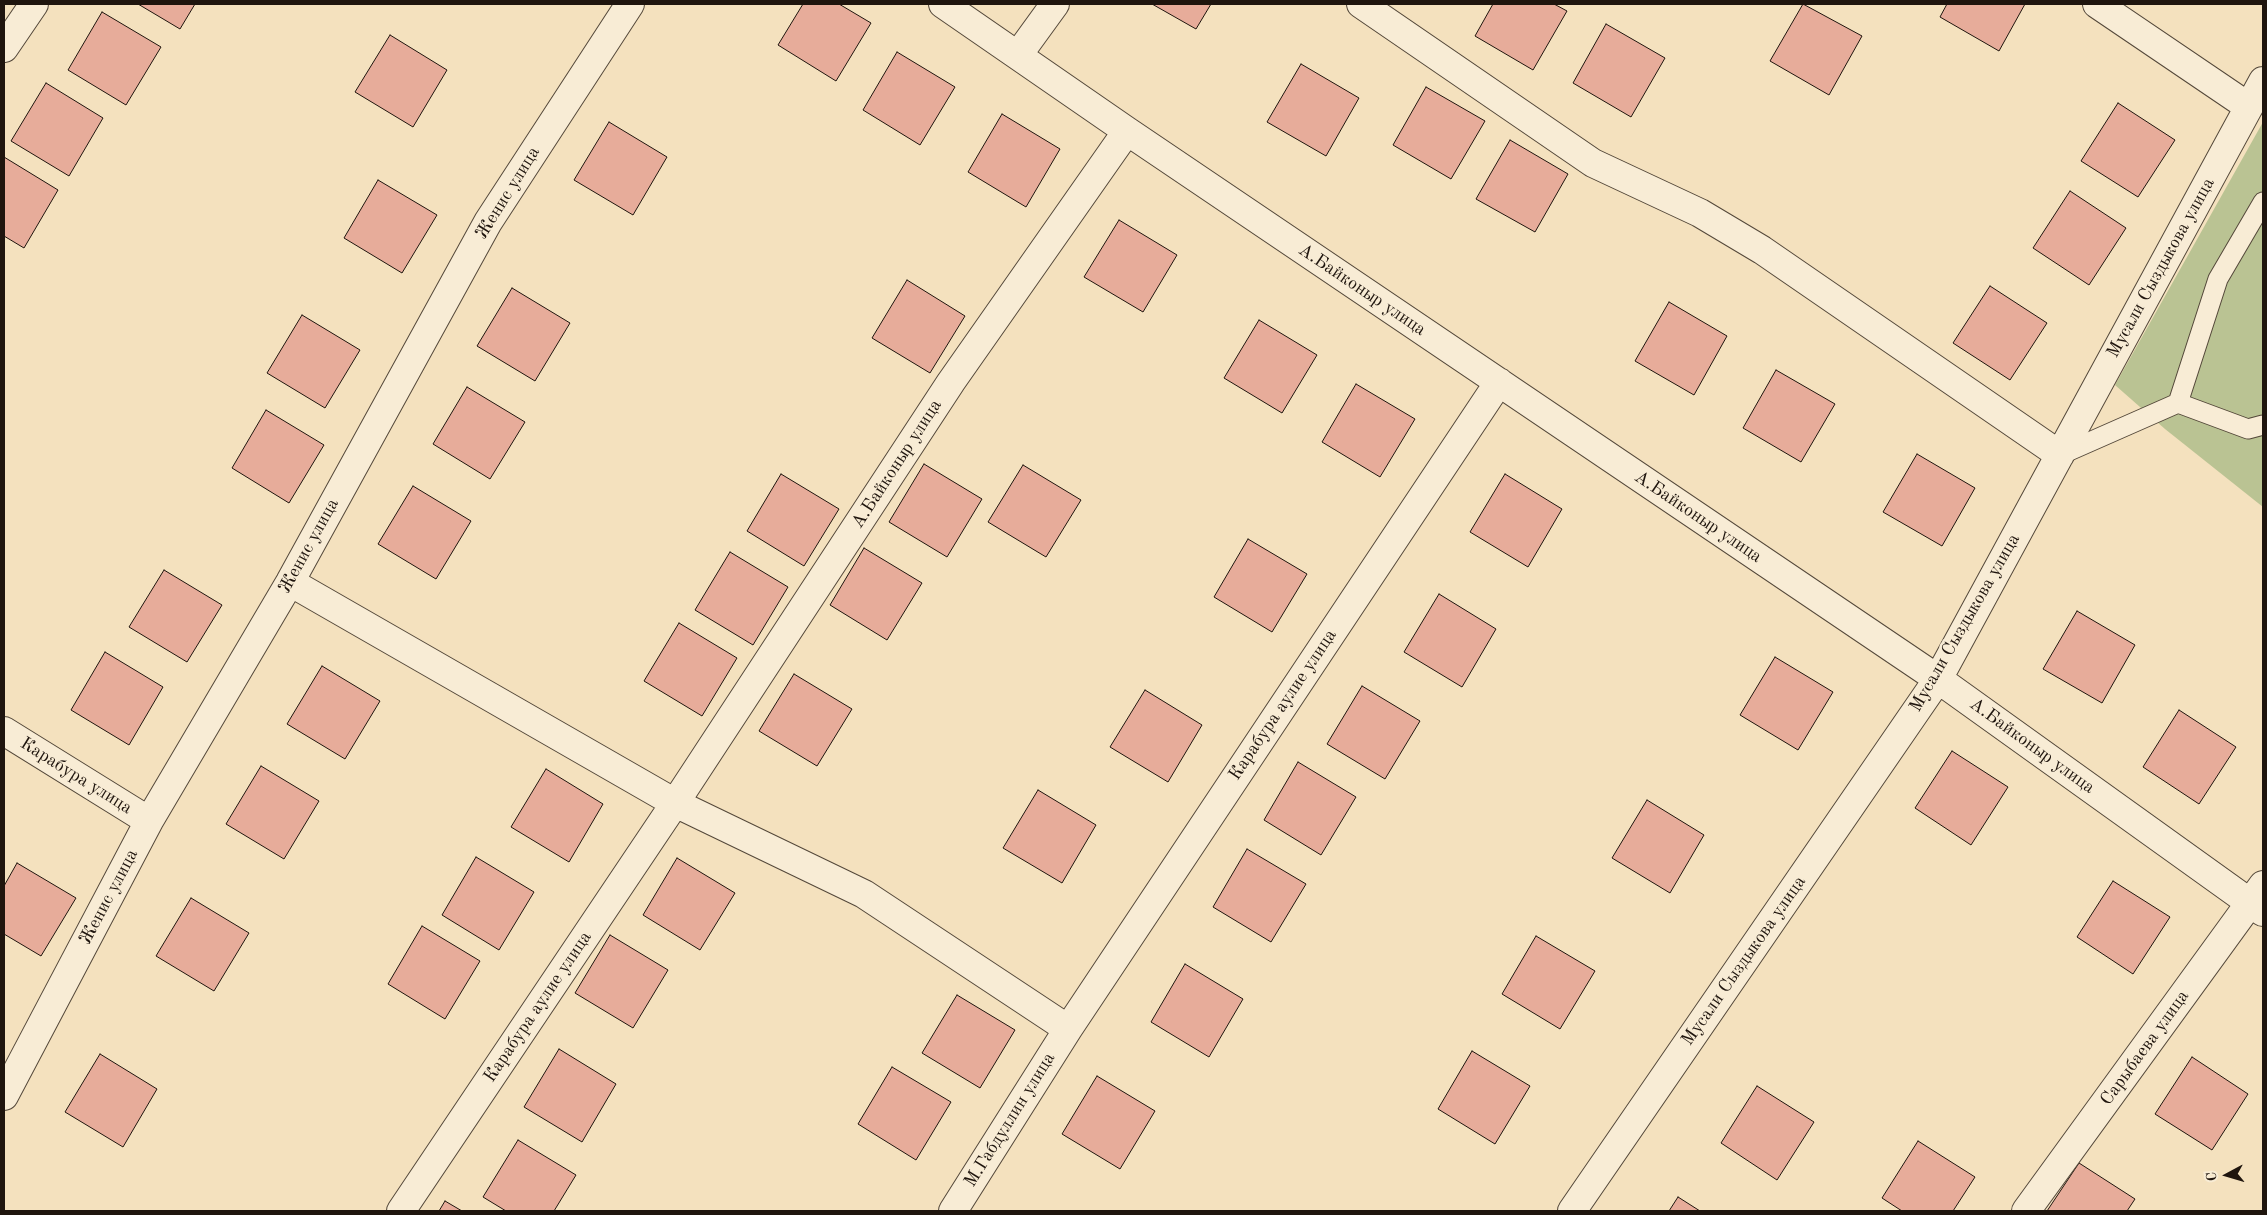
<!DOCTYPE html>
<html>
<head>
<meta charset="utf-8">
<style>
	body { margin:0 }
	#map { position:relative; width:2267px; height:1215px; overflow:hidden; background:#f4e1be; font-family:"Old Standard TT",serif }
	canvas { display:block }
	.frame { position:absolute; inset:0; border:5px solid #1f150e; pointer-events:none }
	.north { position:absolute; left:2202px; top:1150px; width:50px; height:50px; -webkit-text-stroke:4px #f8ecd5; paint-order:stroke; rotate:264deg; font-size:14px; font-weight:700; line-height:20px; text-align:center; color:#1f150e }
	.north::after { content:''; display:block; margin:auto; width:18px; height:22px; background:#1f150e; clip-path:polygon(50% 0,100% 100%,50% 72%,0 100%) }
</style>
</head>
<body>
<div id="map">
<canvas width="2267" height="1215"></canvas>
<div class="frame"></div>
<div class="north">С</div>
</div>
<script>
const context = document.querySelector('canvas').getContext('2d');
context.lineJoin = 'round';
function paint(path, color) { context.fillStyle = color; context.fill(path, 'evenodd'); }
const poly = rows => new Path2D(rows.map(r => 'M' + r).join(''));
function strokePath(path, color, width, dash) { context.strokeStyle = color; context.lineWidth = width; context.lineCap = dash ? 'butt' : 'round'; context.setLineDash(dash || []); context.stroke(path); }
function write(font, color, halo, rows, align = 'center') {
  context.font = font + ' "Old Standard TT",serif'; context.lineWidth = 5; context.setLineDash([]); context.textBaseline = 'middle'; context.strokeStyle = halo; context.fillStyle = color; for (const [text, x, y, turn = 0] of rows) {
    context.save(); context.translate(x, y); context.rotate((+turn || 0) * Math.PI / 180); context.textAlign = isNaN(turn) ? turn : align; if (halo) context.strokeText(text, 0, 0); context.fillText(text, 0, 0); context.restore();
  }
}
const green = poly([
	[2263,122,2263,507,2165,429,2115,385]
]);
const building = poly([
	[138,4,195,4,180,29,138,4],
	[803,4,839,4,871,23,836,81,778,45,803,4],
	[1152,4,1211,4,1196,29,1152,4],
	[1493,4,1554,4,1567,11,1533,70,1475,36,1493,4],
	[1803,4,1862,36,1829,95,1770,61,1803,4],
	[1947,4,2025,4,1999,51,1940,17,1947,4],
	[102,12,161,47,126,105,68,70,102,12],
	[1606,24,1665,58,1631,117,1573,83,1606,24],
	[390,35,447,70,413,127,355,92,390,35],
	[897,52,955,87,920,145,863,110,897,52],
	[1301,64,1359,98,1326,156,1267,122,1301,64],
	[46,83,103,118,69,176,11,141,46,83],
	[1426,87,1485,121,1451,179,1393,145,1426,87],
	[2118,103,2175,140,2138,197,2081,161,2118,103],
	[1002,114,1060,149,1026,207,968,172,1002,114],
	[609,122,667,157,633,215,574,180,609,122],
	[1510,140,1568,174,1535,232,1476,199,1510,140],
	[4,157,58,190,24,248,4,236,4,157],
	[378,180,437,215,402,273,344,238,378,180],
	[2070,191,2126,228,2089,285,2033,248,2070,191],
	[1119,220,1177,255,1143,312,1084,277,1119,220],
	[907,280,965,316,930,373,872,338,907,280],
	[1990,286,2047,323,2010,380,1953,343,1990,286],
	[512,288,570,323,535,381,477,346,512,288],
	[1669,302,1727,336,1694,395,1635,361,1669,302],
	[302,315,360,350,325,408,267,373,302,315],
	[1259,320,1317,355,1282,413,1224,378,1259,320],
	[1776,370,1835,404,1801,462,1743,428,1776,370],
	[1356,384,1415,419,1380,477,1322,442,1356,384],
	[467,387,525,422,490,479,433,444,467,387],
	[266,410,324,445,289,503,232,468,266,410],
	[1917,454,1975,488,1942,546,1883,512,1917,454],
	[924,464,982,499,947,557,889,522,924,464],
	[1023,465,1081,500,1046,557,988,522,1023,465],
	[781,474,839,509,804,566,747,531,781,474],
	[1505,474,1562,509,1528,567,1470,532,1505,474],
	[413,486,471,521,436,579,378,544,413,486],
	[1248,539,1307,574,1272,632,1214,597,1248,539],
	[864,548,922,583,887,640,830,605,864,548],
	[730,552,788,587,753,645,695,610,730,552],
	[164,570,222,605,187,662,129,627,164,570],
	[1439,594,1496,629,1462,687,1404,652,1439,594],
	[2077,611,2135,645,2102,703,2043,669,2077,611],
	[679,623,737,658,702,716,644,681,679,623],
	[105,652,163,687,129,745,71,710,105,652],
	[1775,657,1833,692,1798,750,1740,715,1775,657],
	[322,666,380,701,345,759,287,724,322,666],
	[794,674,852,709,817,766,759,731,794,674],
	[1362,686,1420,721,1385,779,1327,744,1362,686],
	[1145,690,1202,725,1168,782,1110,747,1145,690],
	[2179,710,2236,747,2199,804,2143,767,2179,710],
	[1952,751,2008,787,1971,845,1915,808,1952,751],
	[1298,762,1356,797,1321,855,1264,820,1298,762],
	[261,766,319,801,284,859,226,824,261,766],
	[546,769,603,804,569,862,511,827,546,769],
	[1038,790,1096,825,1062,883,1003,848,1038,790],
	[1647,800,1704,835,1670,893,1612,858,1647,800],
	[1247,849,1306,884,1271,942,1213,907,1247,849],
	[476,857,534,892,499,950,442,915,476,857],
	[677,858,735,893,700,950,643,915,677,858],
	[17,863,76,898,41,956,4,934,4,886,17,863],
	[2113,881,2170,917,2133,974,2077,937,2113,881],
	[191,898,249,933,214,991,156,956,191,898],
	[422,926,480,961,445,1019,388,984,422,926],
	[610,935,668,970,633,1028,575,993,610,935],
	[1536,936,1595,971,1560,1029,1502,994,1536,936],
	[1185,964,1243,999,1209,1057,1151,1022,1185,964],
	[957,995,1015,1030,980,1088,922,1053,957,995],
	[559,1049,616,1084,582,1142,524,1107,559,1049],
	[1472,1051,1530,1086,1495,1144,1438,1109,1472,1051],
	[100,1054,157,1089,123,1147,65,1112,100,1054],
	[2192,1057,2248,1094,2212,1150,2155,1114,2192,1057],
	[892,1067,951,1102,916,1160,858,1124,892,1067],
	[1097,1076,1155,1111,1120,1169,1062,1134,1097,1076],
	[1757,1086,1814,1122,1777,1180,1721,1143,1757,1086],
	[518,1140,576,1175,554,1211,506,1211,483,1197,518,1140],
	[1918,1141,1975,1177,1953,1211,1902,1211,1882,1198,1918,1141],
	[2079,1163,2135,1199,2127,1211,2047,1211,2079,1163],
	[1678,1197,1700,1211,1669,1211,1678,1197],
	[445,1201,462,1211,439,1211,445,1201]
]);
const lane = poly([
	[2178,403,2218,279,2263,202],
	[2060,455,2178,403,2248,429,2263,425]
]);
const street = poly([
	[943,4,1127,131,1938,679,2263,912],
	[1361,4,1593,163,1700,213,1762,250,2060,455],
	[2097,4,2249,107],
	[4,48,34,4],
	[1018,55,1055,4],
	[290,582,675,803,864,894,1068,1029],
	[4,731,149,821],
	[4,1096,149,821,290,582,488,222,630,4],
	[401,1211,675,803,951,382,1127,131],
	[953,1211,1068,1029,1499,382],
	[1572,1211,1938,679,2263,81],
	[2026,1211,2263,885]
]);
const streetNames = [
	["Женис улица",508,193,-58],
	["Мусали Сыздыкова улица",2161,268,-61],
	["А.Байконыр улица",1362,290,34],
	["А.Байконыр улица",897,464,-57],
	["А.Байконыр улица",1698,517,34],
	["Женис улица",309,546,-61],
	["Мусали Сыздыкова улица",1965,623,-60],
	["Карабура аулие улица",1283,705,-56],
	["А.Байконыр улица",2032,746,36],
	["Карабура улица",76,776,32],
	["Женис улица",109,897,-62],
	["Мусали Сыздыкова улица",1744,961,-55],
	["Карабура аулие улица",538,1007,-56],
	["Сарыбаева улица",2145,1048,-54],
	["М.Габдуллин улица",1010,1120,-58]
];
paint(green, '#bac393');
paint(building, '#e7ac9a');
strokePath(building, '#1f150e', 1);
strokePath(lane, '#54483a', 21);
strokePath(street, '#54483a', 30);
strokePath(lane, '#f8ecd5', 19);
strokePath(street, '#f8ecd5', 28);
write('18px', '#1f150e', '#f8ecd5', streetNames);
</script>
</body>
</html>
